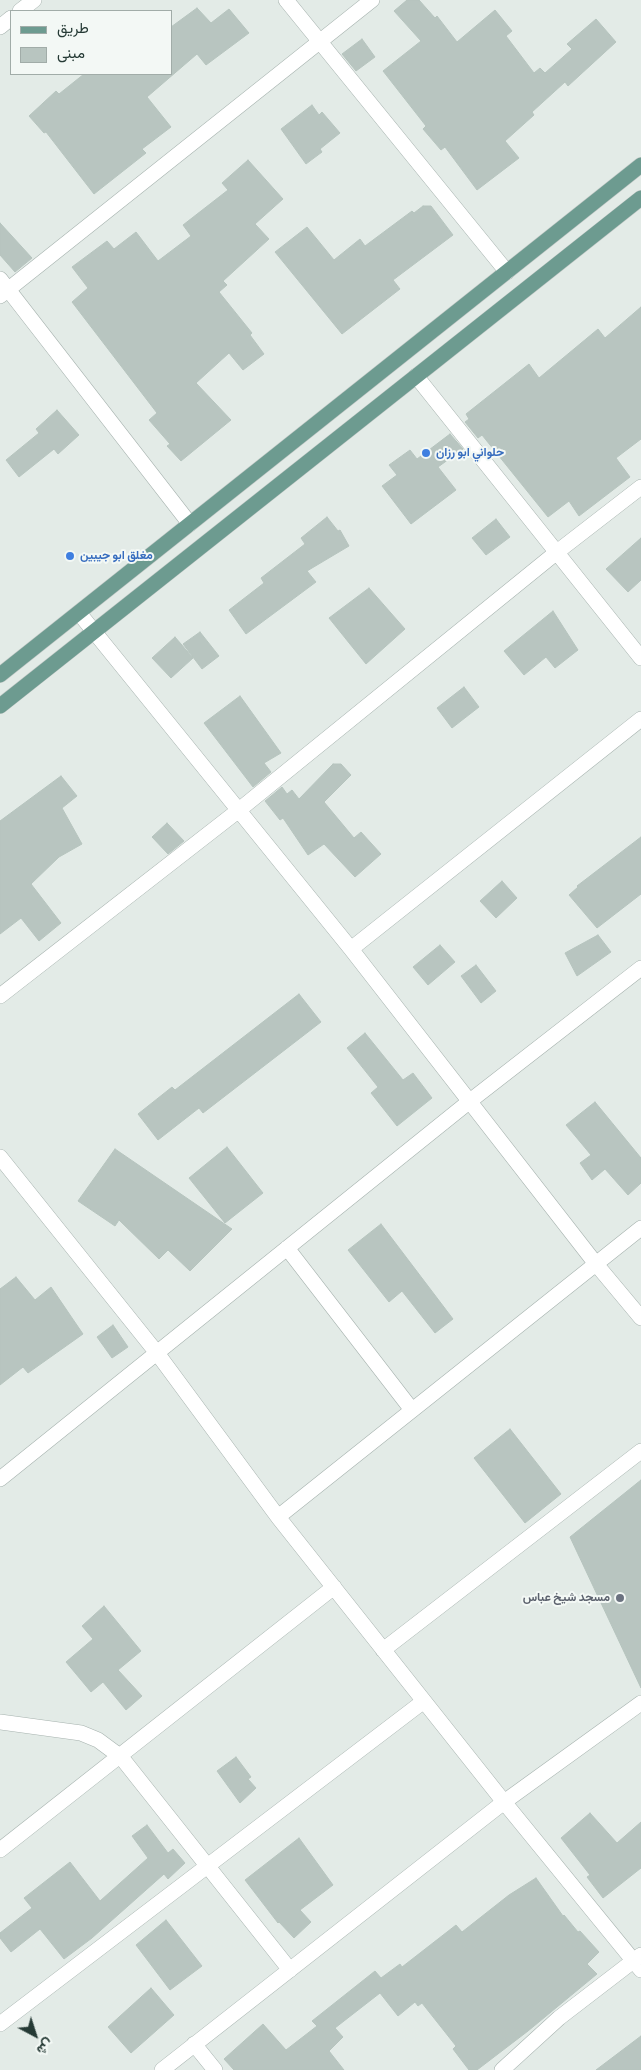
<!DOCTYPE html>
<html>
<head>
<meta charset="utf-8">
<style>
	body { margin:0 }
	#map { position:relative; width:641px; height:2070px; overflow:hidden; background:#e3ebe7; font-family:"Source Sans 3",Vazirmatn,sans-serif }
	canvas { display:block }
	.legend { position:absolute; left:10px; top:10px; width:162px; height:65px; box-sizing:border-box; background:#f3f8f5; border:1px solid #a1aca8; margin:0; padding:6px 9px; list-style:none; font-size:15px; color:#253a35 }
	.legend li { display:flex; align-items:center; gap:10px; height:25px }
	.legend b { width:25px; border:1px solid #a1aca8 }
	.north { position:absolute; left:10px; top:2010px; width:50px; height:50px; -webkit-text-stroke:4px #f3f8f5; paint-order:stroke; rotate:140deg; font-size:14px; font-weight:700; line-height:20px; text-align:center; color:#253a35 }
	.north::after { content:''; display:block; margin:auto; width:18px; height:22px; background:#253a35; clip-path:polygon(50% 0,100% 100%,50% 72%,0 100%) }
</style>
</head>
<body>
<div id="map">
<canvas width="641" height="2070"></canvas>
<ul class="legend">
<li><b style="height:6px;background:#6d9b90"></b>طريق</li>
<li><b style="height:14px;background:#b8c5c0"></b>مبنى</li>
</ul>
<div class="north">ش</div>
</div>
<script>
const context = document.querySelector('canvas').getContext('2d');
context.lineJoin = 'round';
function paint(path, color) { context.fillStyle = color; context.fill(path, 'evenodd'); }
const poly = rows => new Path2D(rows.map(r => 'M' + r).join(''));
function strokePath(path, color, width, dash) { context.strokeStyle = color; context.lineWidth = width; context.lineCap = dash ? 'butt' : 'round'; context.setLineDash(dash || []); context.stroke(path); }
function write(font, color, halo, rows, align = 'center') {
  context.font = font + ' "Source Sans 3",Vazirmatn,sans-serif'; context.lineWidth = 4; context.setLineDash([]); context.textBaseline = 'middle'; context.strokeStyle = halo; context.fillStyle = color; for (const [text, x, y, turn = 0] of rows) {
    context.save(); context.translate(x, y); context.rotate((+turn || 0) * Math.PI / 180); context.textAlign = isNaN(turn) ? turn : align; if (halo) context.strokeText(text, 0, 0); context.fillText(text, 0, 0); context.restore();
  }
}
const building = poly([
	[407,0,419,0,435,18,437,16,457,42,495,10,512,31,506,36,534,73,540,68,545,73,572,49,567,44,596,19,616,42,568,86,565,82,532,112,534,115,505,141,519,158,477,190,445,147,441,150,423,129,426,126,383,71,421,41,394,11,407,0],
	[197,8,211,23,229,9,249,33,206,65,197,54,147,97,171,127,142,149,146,153,94,194,46,132,44,133,29,116,56,91,59,94,84,74,171,74,171,27,197,8],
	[362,39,375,57,356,71,342,54,362,39],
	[312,105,319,115,322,112,340,133,320,149,322,152,306,164,281,129,312,105],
	[248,160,283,199,255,224,269,239,223,281,227,285,219,292,252,333,250,335,264,354,243,370,229,353,196,383,231,420,181,461,167,446,170,444,149,420,157,413,72,302,88,288,72,267,107,241,114,249,136,232,158,261,191,236,183,225,228,190,222,183,248,160],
	[423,206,431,206,453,235,393,280,400,289,342,334,275,252,307,227,334,260,360,239,365,246,412,211,414,213,423,206],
	[0,223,32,258,15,272,0,255,0,223],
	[641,307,641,439,616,458,630,477,579,516,569,501,548,517,482,435,478,438,465,422,469,419,466,414,529,364,539,378,598,329,605,338,641,307],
	[57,410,79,435,58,454,54,449,19,477,6,460,39,433,36,429,57,410],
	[450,434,463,449,438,467,456,490,411,524,382,486,397,475,389,465,410,450,417,459,450,434],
	[327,517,338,531,340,530,349,546,307,571,316,582,246,634,229,610,264,583,261,578,305,544,301,538,327,517],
	[496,519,510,537,486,555,472,538,496,519],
	[641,538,641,580,628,592,606,569,641,538],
	[369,588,405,629,366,664,329,618,369,588],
	[553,611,578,650,555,668,546,657,524,675,504,651,553,611],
	[200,632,219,656,202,669,183,644,200,632],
	[175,637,193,658,171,678,152,658,175,637],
	[464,687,479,707,452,728,437,708,464,687],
	[240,696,281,753,264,763,271,772,253,787,204,723,240,696],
	[333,764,341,764,351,775,324,802,354,838,361,832,381,854,355,877,324,844,308,855,283,818,280,820,265,801,282,787,287,794,292,790,299,799,333,764],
	[61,776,77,796,62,808,82,844,59,857,31,884,61,923,39,941,21,918,0,934,0,821,61,776],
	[167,823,184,841,168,854,152,837,167,823],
	[641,837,641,894,597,928,569,895,578,887,577,886,641,837],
	[502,881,517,898,496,918,480,901,502,881],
	[598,935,611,952,577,976,565,953,598,935],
	[440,945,455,962,428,985,413,967,440,945],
	[476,965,496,991,481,1003,461,976,476,965],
	[299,994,321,1022,203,1113,199,1108,158,1140,138,1114,172,1087,175,1090,299,994],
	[365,1033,403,1080,413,1073,432,1098,397,1126,371,1093,378,1087,347,1048,365,1033],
	[595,1102,641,1158,641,1183,628,1195,605,1169,592,1180,580,1163,591,1155,566,1125,595,1102],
	[227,1147,263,1193,225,1223,189,1178,227,1147],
	[115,1149,232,1229,190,1271,168,1250,159,1259,119,1220,115,1226,78,1201,115,1149],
	[381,1224,453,1319,435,1333,402,1291,389,1302,348,1250,381,1224],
	[16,1277,35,1300,51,1287,83,1334,28,1373,23,1367,0,1385,0,1289,16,1277],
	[113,1325,128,1347,112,1358,97,1337,113,1325],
	[510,1429,561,1494,525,1523,474,1458,510,1429],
	[641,1480,641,1688,570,1537,641,1480],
	[104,1606,141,1651,118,1670,142,1696,126,1710,103,1682,91,1692,66,1662,93,1639,82,1626,104,1606],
	[236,1757,251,1777,248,1779,256,1788,240,1803,217,1771,236,1757],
	[590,1813,617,1843,641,1822,641,1868,603,1898,587,1877,590,1875,561,1838,590,1813],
	[147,1825,168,1853,173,1849,185,1863,168,1879,164,1874,92,1938,64,1959,40,1929,11,1952,0,1938,0,1933,32,1908,24,1898,70,1862,100,1901,148,1858,132,1836,147,1825],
	[299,1838,333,1885,300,1910,311,1922,294,1938,279,1922,278,1923,245,1880,299,1838],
	[536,1878,563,1916,564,1915,578,1932,580,1931,599,1952,587,1964,597,1974,528,2031,477,2070,469,2070,453,2049,456,2046,422,2003,418,2006,415,2002,398,2016,380,1993,335,2028,343,2037,329,2051,344,2070,234,2070,224,2059,263,2024,286,2050,317,2026,312,2021,375,1971,381,1978,400,1964,402,1967,456,1925,462,1932,509,1895,536,1878],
	[166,1920,202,1966,170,1990,136,1945,166,1920],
	[151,1988,174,2015,131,2053,108,2027,151,1988],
	[641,2036,641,2070,596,2070,641,2036]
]);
const minor = poly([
	[286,0,507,272],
	[20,11,34,0],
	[0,27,11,18],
	[0,279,190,524],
	[0,296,372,0],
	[416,376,641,658],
	[79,613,351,949,596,1264,641,1318],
	[351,949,641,719],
	[0,996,239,810,557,552,641,487],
	[0,1157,157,1353,278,1517,504,1802,641,1970],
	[287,1248,412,1410],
	[0,1479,470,1101,641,968],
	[278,1517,641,1228],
	[383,1650,641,1451],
	[0,1722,81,1733,98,1740,121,1757,290,1970],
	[0,1850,334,1587],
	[0,2024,424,1701],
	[194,2044,215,2070],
	[162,2070,504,1802,641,1703],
	[502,2070,559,2018,641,1955]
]);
const major = poly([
	[0,675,641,165],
	[0,706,641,198]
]);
const markers = [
	[426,453,5,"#3f7fe0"],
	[70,556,5,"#3f7fe0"],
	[620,1598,5,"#6b7280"]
];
const shopNames = [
	["حلواني ابو رزان",436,453],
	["مغلق ابو جيبين",80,556]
];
const worshipNames = [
	["مسجد شيخ عباس",610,1598]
];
paint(building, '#b8c5c0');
strokePath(building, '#b6c4be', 1);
strokePath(minor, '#a6b2ae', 16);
strokePath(major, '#c2c8c6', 16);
strokePath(minor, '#fff', 15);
strokePath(major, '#6d9b90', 15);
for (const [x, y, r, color] of markers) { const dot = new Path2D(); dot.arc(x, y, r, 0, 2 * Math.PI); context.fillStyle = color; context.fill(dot); strokePath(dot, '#f3f8f5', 2); }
write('bold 12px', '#366cbe', '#f3f8f5', shopNames, 'left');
write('bold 12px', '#5b616d', '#f3f8f5', worshipNames, 'right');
</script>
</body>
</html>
